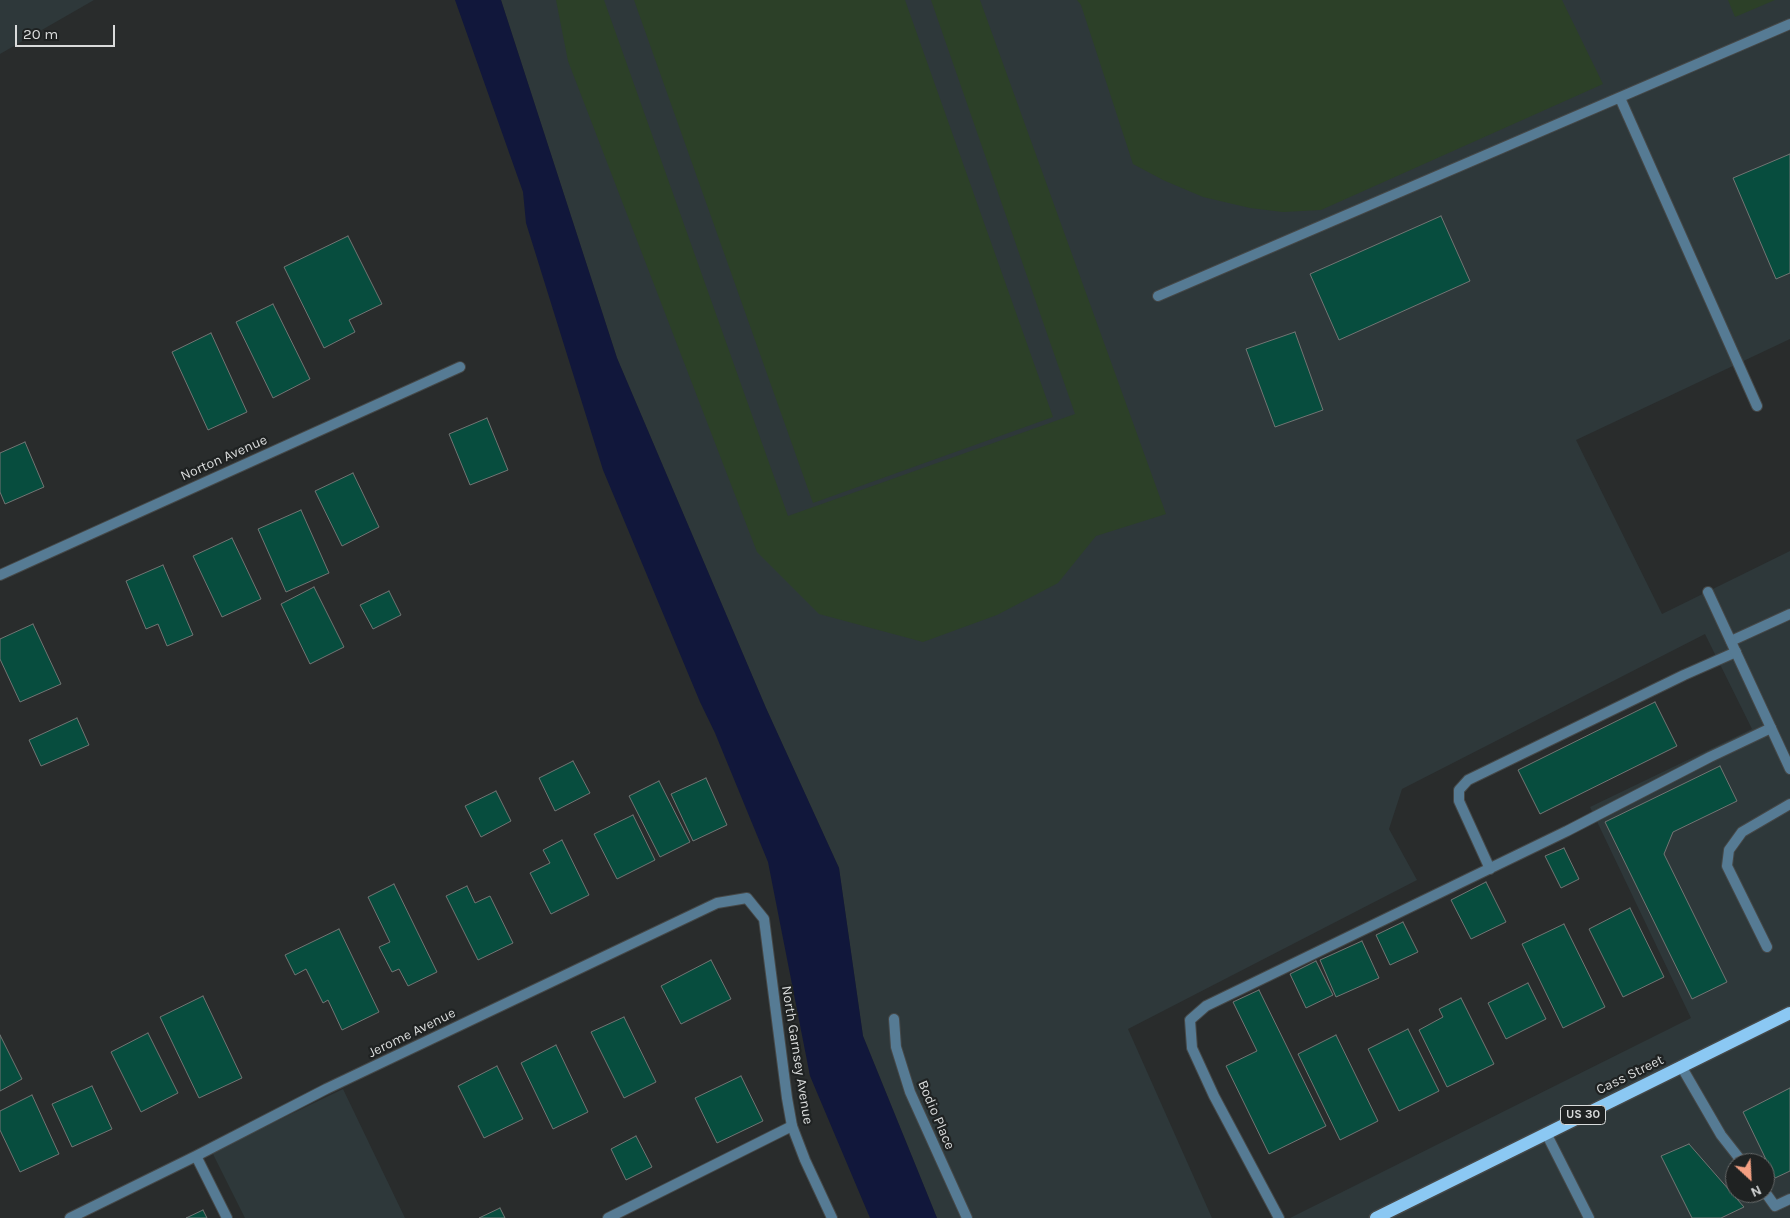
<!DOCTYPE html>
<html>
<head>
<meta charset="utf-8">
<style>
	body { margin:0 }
	#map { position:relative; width:1790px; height:1218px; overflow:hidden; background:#292c2c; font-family:Karla,sans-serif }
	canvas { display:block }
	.north { position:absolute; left:1725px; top:1153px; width:50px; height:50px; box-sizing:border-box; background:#1f2222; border:1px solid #696c6c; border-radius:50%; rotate:155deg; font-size:14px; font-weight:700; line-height:20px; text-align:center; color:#d9dbdb }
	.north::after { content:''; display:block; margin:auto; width:18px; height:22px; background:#f39f82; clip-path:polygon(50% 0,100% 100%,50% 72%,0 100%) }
	.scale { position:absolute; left:15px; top:25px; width:100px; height:22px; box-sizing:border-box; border:2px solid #d9dbdb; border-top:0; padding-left:6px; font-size:15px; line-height:18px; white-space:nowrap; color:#d9dbdb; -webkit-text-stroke:4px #1f2222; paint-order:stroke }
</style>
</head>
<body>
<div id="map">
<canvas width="1790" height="1218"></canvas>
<div class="north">N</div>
<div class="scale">20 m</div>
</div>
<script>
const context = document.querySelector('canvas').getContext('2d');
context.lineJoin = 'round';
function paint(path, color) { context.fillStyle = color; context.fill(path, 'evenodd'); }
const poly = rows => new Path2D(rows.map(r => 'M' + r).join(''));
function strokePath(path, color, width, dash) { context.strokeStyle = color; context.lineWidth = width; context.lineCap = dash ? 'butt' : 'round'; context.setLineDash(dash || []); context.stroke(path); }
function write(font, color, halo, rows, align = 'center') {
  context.font = font + ' Karla,sans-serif'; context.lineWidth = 4.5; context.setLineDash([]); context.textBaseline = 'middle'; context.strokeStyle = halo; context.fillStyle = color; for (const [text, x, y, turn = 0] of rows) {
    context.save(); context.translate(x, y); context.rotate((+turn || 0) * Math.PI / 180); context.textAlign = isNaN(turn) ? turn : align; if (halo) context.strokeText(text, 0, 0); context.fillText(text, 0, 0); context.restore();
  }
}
const built = poly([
	[0,0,94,0,0,54],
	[501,0,1790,0,1790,339,1576,440,1662,614,1790,551,1790,1218,1290,1218,1691,1018,1590,807,1752,729,1705,634,1402,789,1389,829,1417,880,1128,1029,1212,1218,937,1218,863,1036,839,868,766,708,617,358],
	[1735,1163,1765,1163,1765,1193,1735,1193],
	[343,1089,405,1218,245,1218,212,1152]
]);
const green = poly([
	[556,0,604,0,788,516,1075,414,931,0,980,0,1166,514,1096,536,1058,583,997,615,923,642,819,614,757,552,568,61],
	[634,0,905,0,1053,417,813,503],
	[1077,0,1562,0,1603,84,1321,210,1283,212,1250,208,1203,197,1163,180,1133,164,1081,5],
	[1728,0,1775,0,1735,17]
]);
const water = poly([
	[455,0,501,0,617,358,766,708,839,868,863,1036,937,1218,870,1218,810,1076,768,862,715,733,700,702,603,470,526,223,523,192]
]);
const building = poly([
	[1790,154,1790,273,1776,279,1733,178,1790,154],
	[1441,216,1470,281,1339,340,1310,274,1441,216],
	[348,236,382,304,349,320,355,332,324,348,284,267,348,236],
	[273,304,310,379,273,398,236,322,273,304],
	[1295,332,1323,410,1275,427,1246,349,1295,332],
	[211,333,247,412,208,430,172,352,211,333],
	[487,418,508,470,470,485,449,434,487,418],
	[25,442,44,487,5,504,0,492,0,453,25,442],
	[353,473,379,527,342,546,315,491,353,473],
	[301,510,329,573,286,592,258,529,301,510],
	[232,538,261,599,222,617,193,556,232,538],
	[163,565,193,635,167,646,158,624,146,629,126,581,163,565],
	[314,587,344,647,310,664,281,604,314,587],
	[389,591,401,615,373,629,360,605,389,591],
	[33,624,61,684,20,702,0,659,0,639,33,624],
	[1655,702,1677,746,1540,814,1518,770,1655,702],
	[77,718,89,745,41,766,29,740,77,718],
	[573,761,590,793,555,811,539,778,573,761],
	[1720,766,1737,801,1673,832,1664,854,1727,982,1692,999,1605,822,1720,766],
	[706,778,727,825,693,841,671,794,706,778],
	[659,781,690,842,660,857,629,796,659,781],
	[496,791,511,821,481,837,465,806,496,791],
	[633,815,655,860,617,879,594,834,633,815],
	[562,840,589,895,551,914,530,873,550,863,543,850,562,840],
	[1564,848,1579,879,1561,888,1545,856,1564,848],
	[1486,882,1506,922,1471,939,1451,900,1486,882],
	[394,884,437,972,408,986,399,969,392,972,379,947,390,942,368,897,394,884],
	[467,886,475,903,490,896,513,943,478,960,446,896,467,886],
	[1630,908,1664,977,1623,997,1589,929,1630,908],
	[1403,922,1418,952,1390,965,1376,935,1403,922],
	[1564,924,1605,1007,1563,1028,1522,944,1564,924],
	[339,929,379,1012,342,1030,328,1000,323,1003,306,969,295,975,285,955,339,929],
	[1362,941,1379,978,1336,997,1320,960,1362,941],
	[711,960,731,999,681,1024,661,986,711,960],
	[1316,961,1333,995,1306,1008,1290,974,1316,961],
	[1528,983,1546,1019,1506,1039,1488,1003,1528,983],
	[1259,990,1326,1126,1269,1154,1226,1066,1257,1051,1233,1002,1259,990],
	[203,996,242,1078,199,1098,160,1017,203,996],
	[1461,998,1494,1064,1447,1087,1419,1030,1443,1017,1439,1009,1461,998],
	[624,1017,656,1082,624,1098,591,1032,624,1017],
	[1408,1029,1439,1091,1399,1111,1368,1049,1408,1029],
	[148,1033,178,1093,141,1112,111,1052,148,1033],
	[0,1035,22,1079,0,1091,0,1035],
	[1336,1035,1378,1121,1340,1140,1298,1054,1336,1035],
	[556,1045,588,1112,553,1129,521,1063,556,1045],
	[497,1066,523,1119,484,1138,458,1086,497,1066],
	[741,1076,763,1121,717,1143,695,1098,741,1076],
	[92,1086,112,1129,72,1147,52,1104,92,1086],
	[1790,1088,1790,1171,1775,1178,1743,1112,1790,1088],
	[32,1095,59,1154,20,1172,0,1130,0,1111,32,1095],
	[636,1136,652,1167,626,1180,611,1149,636,1136],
	[1689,1144,1744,1207,1721,1218,1692,1218,1661,1156,1689,1144],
	[500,1208,505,1218,479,1218,500,1208],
	[203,1210,207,1218,186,1218,203,1210]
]);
const lane = poly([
	[1620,98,1757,406],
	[1158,296,1790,24],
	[1731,641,1790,614],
	[1490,869,1459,801,1459,790,1468,780,1684,675,1736,652],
	[1767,947,1727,866,1729,850,1742,832,1790,804],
	[894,1019,896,1047,910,1092,967,1218],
	[1681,1066,1721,1135,1743,1163],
	[1546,1133,1589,1218],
	[1765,1192,1775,1206,1790,1199],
	[608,1218,792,1126],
	[1279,1218,1214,1096,1192,1048,1190,1020,1206,1006,1567,831,1710,757,1771,728]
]);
const street = poly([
	[0,575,460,367],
	[1708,592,1790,769],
	[196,1156,227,1218],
	[70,1218,196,1156,326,1089,717,903,747,898,764,919,787,1098,792,1126,805,1160,832,1218]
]);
const primary = poly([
	[1376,1218,1790,1013]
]);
const shields = [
	[1583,1115,45]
];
const shieldNames = [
	["US 30",1583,1115]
];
const streetNames = [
	["Norton Avenue",224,458,-24],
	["Jerome Avenue",412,1033,-26],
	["North Garnsey Avenue",797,1055,81],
	["Cass Street",1630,1075,-26],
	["Bodio Place",936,1115,67]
];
paint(built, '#2e383a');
paint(green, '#2c4028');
paint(water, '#11173b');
paint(building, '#074d3e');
strokePath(building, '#727574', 1);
strokePath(lane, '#454848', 12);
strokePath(street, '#454848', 12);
strokePath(primary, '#454848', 15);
strokePath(lane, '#567b94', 10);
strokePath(street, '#567b94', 10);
strokePath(primary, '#8bc8f3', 12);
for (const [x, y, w] of shields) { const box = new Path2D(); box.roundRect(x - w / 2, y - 9.5, w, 19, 4); context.fillStyle = '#1f2222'; context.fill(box); strokePath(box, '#d9dbdb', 1); }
write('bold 12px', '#d9dbdb', null, shieldNames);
write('14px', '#d9dbdb', '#1f2222', streetNames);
</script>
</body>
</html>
